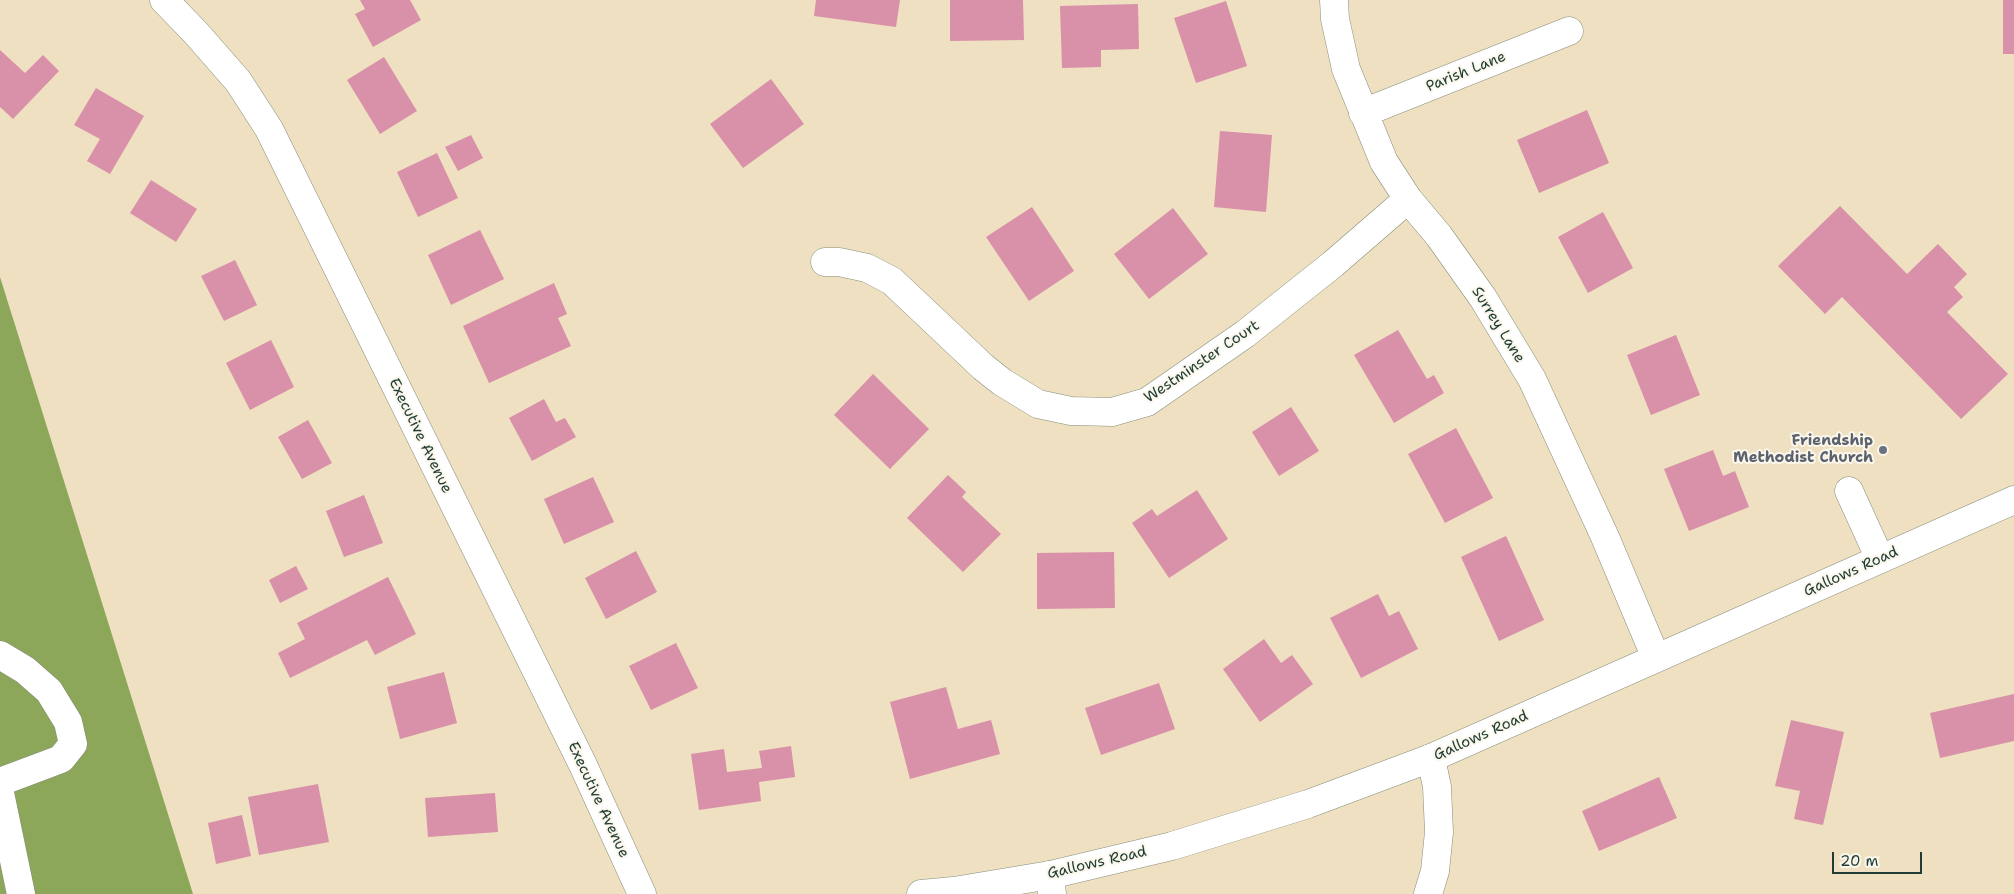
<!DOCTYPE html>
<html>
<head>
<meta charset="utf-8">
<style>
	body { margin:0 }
	#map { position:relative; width:2014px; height:894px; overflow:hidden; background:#eee0c0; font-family:"Shantell Sans",sans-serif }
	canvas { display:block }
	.scale { position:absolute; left:1832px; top:852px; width:90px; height:22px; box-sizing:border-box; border:2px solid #1f3d34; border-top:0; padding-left:6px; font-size:15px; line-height:18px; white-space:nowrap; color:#1f3d34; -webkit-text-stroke:4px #fbf7ec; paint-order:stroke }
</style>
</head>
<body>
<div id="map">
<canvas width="2014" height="894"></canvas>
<div class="scale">20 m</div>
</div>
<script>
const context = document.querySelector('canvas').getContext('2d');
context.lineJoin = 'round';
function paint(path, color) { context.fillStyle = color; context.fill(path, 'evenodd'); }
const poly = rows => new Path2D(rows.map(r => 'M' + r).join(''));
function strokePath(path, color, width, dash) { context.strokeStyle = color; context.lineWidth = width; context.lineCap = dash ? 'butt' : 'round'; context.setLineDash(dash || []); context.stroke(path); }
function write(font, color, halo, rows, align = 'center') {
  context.font = font + ' "Shantell Sans",sans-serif'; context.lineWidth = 4; context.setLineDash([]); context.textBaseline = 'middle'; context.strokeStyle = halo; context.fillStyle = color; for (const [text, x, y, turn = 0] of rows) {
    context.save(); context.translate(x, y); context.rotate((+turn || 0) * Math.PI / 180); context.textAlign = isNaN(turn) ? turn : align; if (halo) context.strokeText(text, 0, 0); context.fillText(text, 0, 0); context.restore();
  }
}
const forest = poly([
	[0,277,73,510,193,894,0,894]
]);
const building = poly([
	[360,0,410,0,421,20,373,47,355,14,365,9],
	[816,0,900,0,896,27,814,16],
	[950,0,1023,0,1024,40,950,41],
	[2003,0,2014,0,2014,54,2003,54],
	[1226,1,1247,66,1196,83,1174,18],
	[1138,4,1139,49,1101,50,1101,67,1062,68,1060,6],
	[0,50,25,73,43,55,59,71,13,119,0,107],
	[384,57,417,111,380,134,347,80],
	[771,79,804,124,743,168,710,124],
	[96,88,144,116,110,174,87,161,100,139,74,125],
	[1587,110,1609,163,1539,193,1517,140],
	[1220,131,1272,135,1266,212,1214,207],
	[471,135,483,158,458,171,445,147],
	[437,153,458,198,418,217,397,172],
	[151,180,197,209,176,242,130,213],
	[1840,206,1907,274,1938,244,1967,274,1954,287,1963,297,1947,312,2008,374,1961,419,1842,297,1825,314,1778,266],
	[1032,207,1074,271,1029,301,986,237],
	[1173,208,1208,254,1149,299,1114,254],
	[1603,212,1633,268,1588,293,1558,237],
	[480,230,504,279,451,305,428,255],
	[235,260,257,305,224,321,201,276],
	[554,283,567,314,558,318,571,346,489,383,463,326],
	[1398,330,1427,379,1434,375,1444,393,1394,423,1354,355],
	[1676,335,1700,395,1651,415,1627,355],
	[271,340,294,387,250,410,226,363],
	[873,374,929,429,890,469,834,415],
	[544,399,556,422,565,418,576,437,532,461,509,418],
	[1291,407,1319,451,1279,476,1252,432],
	[308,420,332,463,302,479,278,437],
	[1456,428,1493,498,1445,523,1408,454],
	[1713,450,1723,476,1735,471,1749,507,1689,531,1664,469],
	[948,475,966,492,962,497,1001,534,963,572,907,518],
	[593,477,614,522,564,544,544,499],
	[1197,490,1228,539,1169,578,1132,523,1152,509,1157,516],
	[364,495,383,543,344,557,326,511],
	[1506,536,1544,620,1499,641,1461,557],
	[636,551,657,592,606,619,585,578],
	[1114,552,1115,608,1037,609,1037,553],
	[296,566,308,589,280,603,269,580],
	[388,577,416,634,375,655,367,640,290,678,278,653,305,639,297,623],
	[1378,594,1389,616,1399,611,1418,649,1361,678,1330,618],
	[1264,639,1281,663,1292,655,1313,684,1260,722,1223,669],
	[676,643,698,688,651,710,629,666],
	[444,672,457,723,400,739,387,687],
	[1159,683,1175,729,1101,755,1085,708],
	[946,687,958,729,991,720,1000,754,910,779,890,702],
	[2014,694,2014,741,1940,758,1930,713],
	[1791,720,1844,732,1823,825,1794,819,1800,791,1775,786],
	[791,746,795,777,759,782,761,801,699,810,691,754,724,749,727,772,762,768,759,751],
	[1659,777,1677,818,1599,851,1582,811],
	[318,784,329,842,259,855,248,797],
	[495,793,498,832,428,837,425,798],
	[242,815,251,856,216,864,208,823]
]);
const minor = poly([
	[164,0,196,33,238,81,269,129,583,765,642,894],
	[1334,0,1335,19,1346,69,1384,162,1408,199,1439,236,1483,298,1532,379,1605,537,1656,658],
	[1363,113,1569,31],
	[825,262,839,262,867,268,892,281,983,367,1002,382,1038,404,1071,411,1112,412,1147,402,1245,334,1333,264,1408,199],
	[1849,491,1880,559],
	[0,655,25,670,49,691,68,722,73,744,61,759,0,782],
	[0,793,21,894],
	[1050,875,1052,894],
	[1428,894,1435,871,1439,832,1437,787,1431,758]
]);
const major = poly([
	[921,894,954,891,1050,875,1172,846,1308,804,1431,758,2014,500]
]);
const markers = [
	[1883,450,5,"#6b7280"]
];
const streetNames = [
	["Parish Lane",1466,72,-22],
	["Surrey Lane",1498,325,58],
	["Westminster Court",1202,362,-34],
	["Executive Avenue",420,436,64],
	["Gallows Road",1851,572,-24],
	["Gallows Road",1481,736,-24],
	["Executive Avenue",598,800,65],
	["Gallows Road",1097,863,-13]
];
const worshipNames = [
	["Friendship",1873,441],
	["Methodist Church",1873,458]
];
paint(forest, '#8da75a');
paint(building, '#d990a9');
strokePath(minor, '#868e7a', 29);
strokePath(major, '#868e7a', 29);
strokePath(minor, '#fff', 28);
strokePath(major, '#fff', 28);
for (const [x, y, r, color] of markers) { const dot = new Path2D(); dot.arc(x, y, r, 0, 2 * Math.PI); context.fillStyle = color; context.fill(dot); strokePath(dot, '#fbf7ec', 2); }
write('15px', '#1f3d34', '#fbf7ec', streetNames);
write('bold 15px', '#5b616d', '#fbf7ec', worshipNames, 'right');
</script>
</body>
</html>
